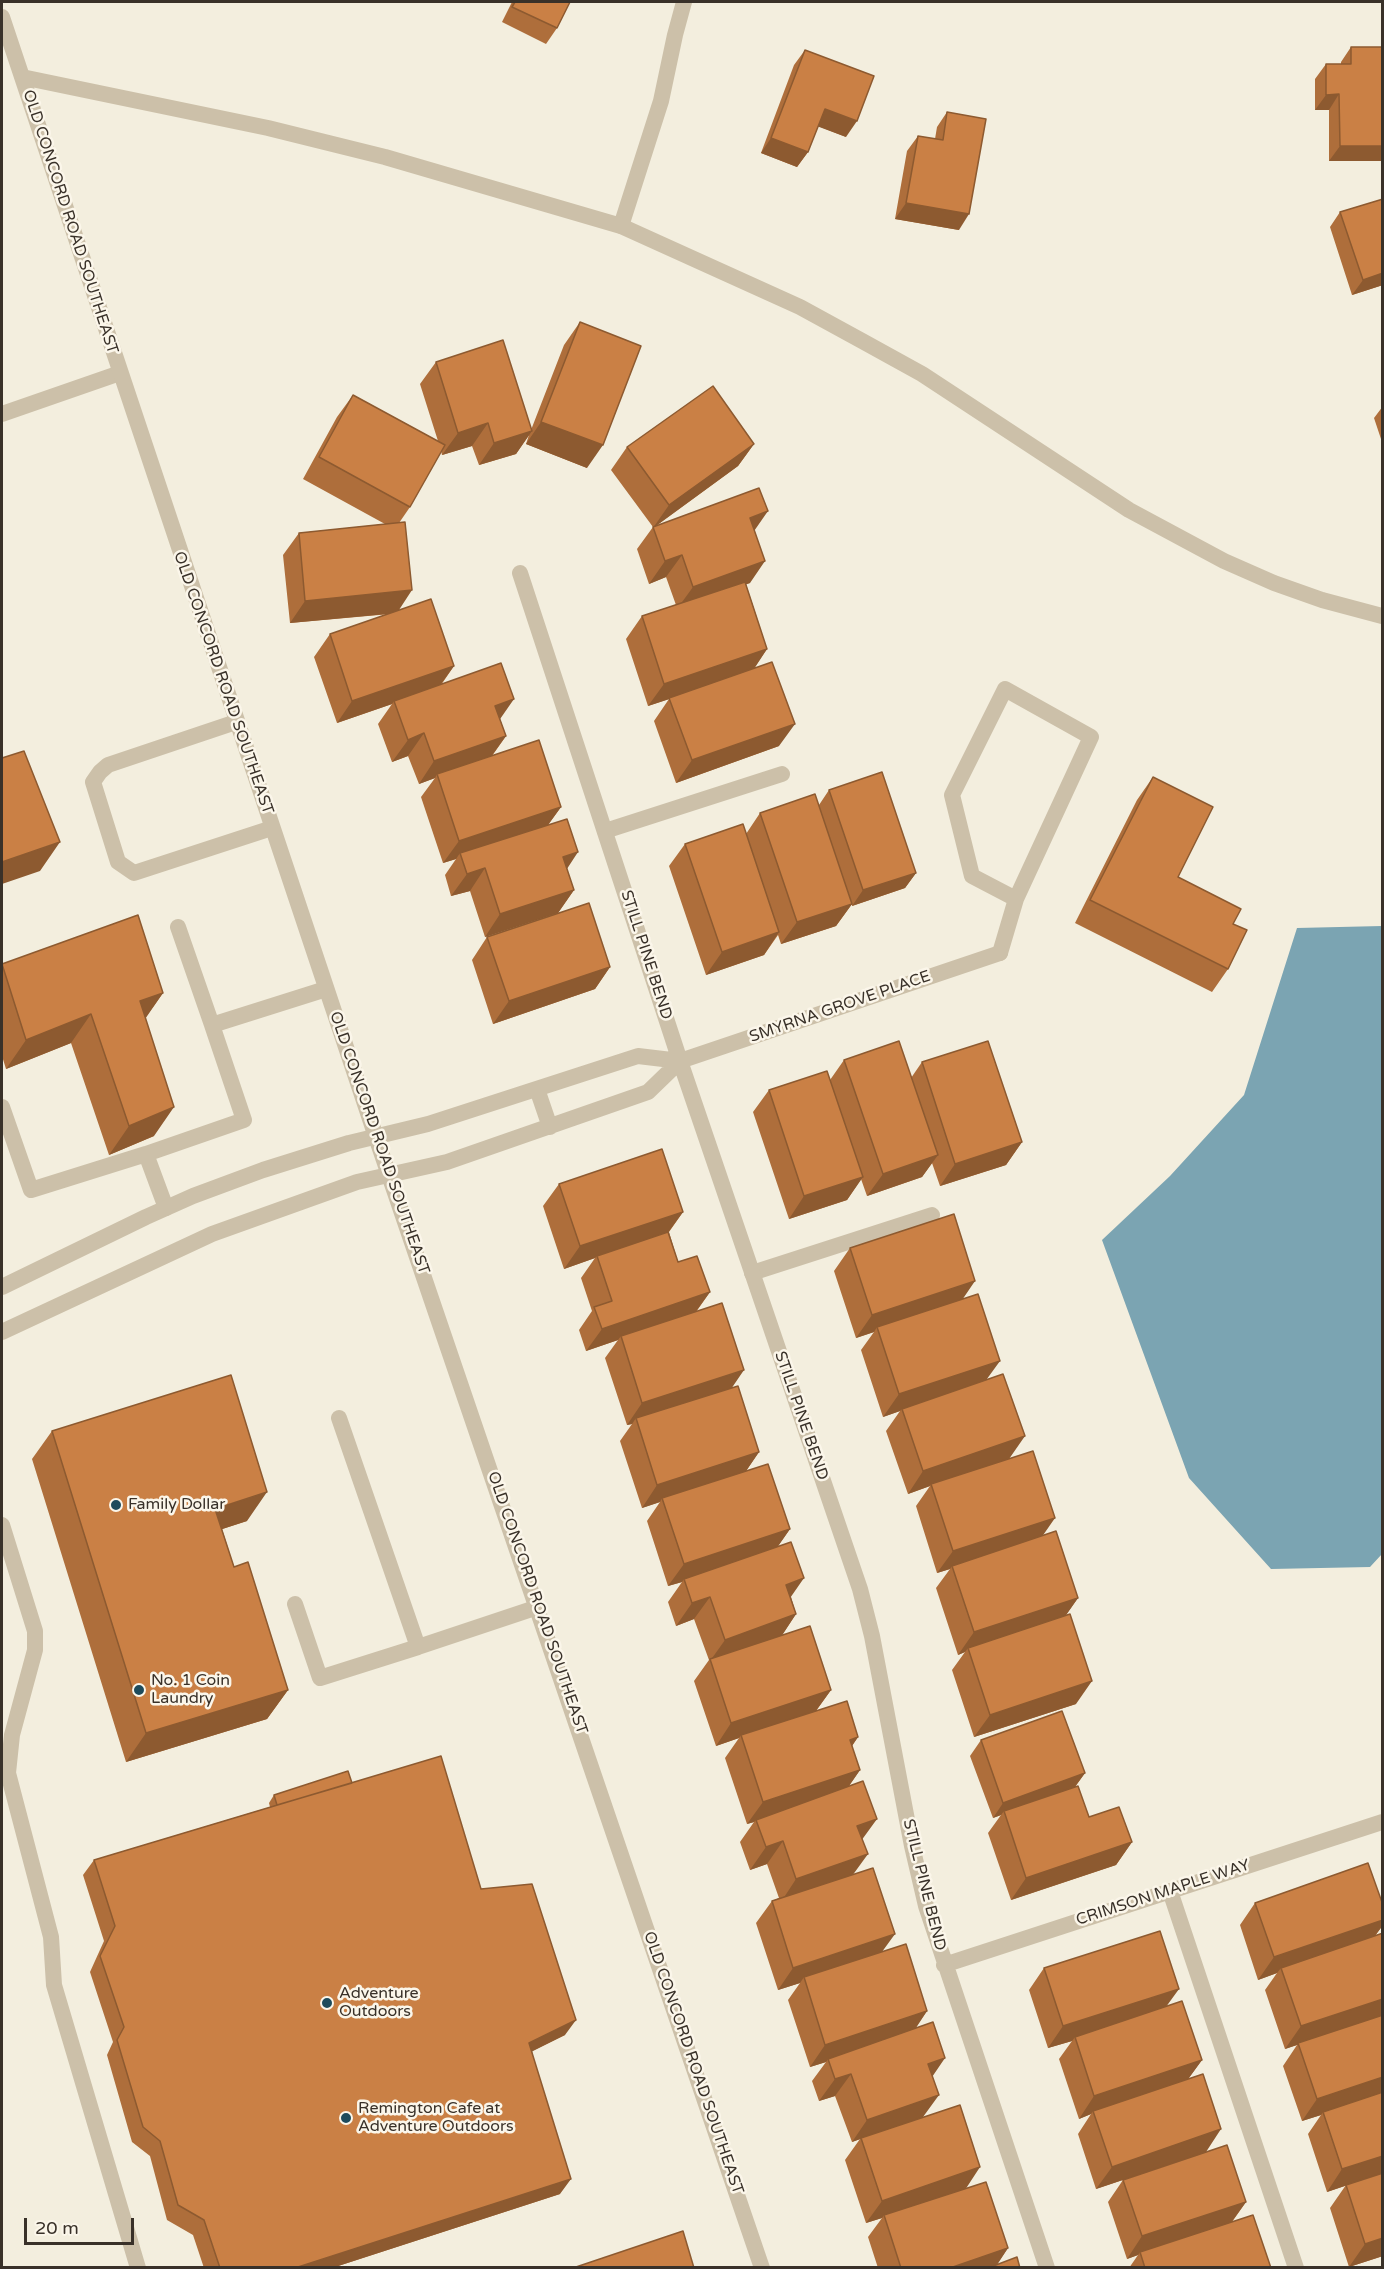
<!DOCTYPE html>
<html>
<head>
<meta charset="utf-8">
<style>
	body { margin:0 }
	#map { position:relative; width:1384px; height:2269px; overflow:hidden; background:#f3eede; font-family:"Varela Round",sans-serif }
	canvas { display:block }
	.frame { position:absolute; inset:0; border:3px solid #393129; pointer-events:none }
	.scale { position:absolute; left:24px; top:2218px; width:110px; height:27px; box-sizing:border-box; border:3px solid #393129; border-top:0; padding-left:8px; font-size:18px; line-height:21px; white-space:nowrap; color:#393129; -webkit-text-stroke:4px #fbf6ea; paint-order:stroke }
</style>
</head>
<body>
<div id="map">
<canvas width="1384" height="2269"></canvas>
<div class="frame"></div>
<div class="scale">20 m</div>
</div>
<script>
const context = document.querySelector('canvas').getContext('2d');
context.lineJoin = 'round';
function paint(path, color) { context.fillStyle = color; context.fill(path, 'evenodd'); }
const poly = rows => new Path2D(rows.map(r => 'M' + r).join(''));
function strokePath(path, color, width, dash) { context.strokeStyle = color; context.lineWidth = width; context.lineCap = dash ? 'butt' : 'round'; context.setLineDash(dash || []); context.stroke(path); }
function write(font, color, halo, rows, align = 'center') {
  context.font = font + ' "Varela Round",sans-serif'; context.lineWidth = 5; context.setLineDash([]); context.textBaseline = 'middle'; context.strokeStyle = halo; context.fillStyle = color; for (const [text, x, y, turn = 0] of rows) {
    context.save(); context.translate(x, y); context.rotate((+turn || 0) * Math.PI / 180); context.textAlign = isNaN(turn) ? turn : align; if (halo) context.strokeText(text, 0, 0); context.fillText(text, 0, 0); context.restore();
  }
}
const water = poly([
	[1382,926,1382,1554,1370,1567,1271,1569,1189,1478,1102,1240,1170,1176,1244,1095,1297,928]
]);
const service = poly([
	[2,414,120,373],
	[236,722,108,765,100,772,93,782,118,862,134,873,272,828],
	[605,831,782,774],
	[178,927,212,1025],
	[1000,953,1016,899,1091,737,1005,689,952,795,972,876,1016,899],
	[2,1107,31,1190,146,1154],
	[166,1208,146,1154,244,1120,212,1025,326,989],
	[752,1273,932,1215],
	[339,1418,418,1647,538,1607],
	[2,1525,35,1631,35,1650,12,1735,8,1773,51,1937,54,1985,138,2268],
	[295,1604,320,1678,418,1647],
	[1170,1891,1296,2268]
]);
const minor = poly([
	[621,226,661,101,675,35,684,2],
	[520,573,680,1061,860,1589,872,1636,912,1846,926,1906,1047,2268],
	[537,1089,550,1127],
	[2,1287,146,1217,193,1196,263,1170,349,1143,428,1124,638,1056,680,1061,1000,953],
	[2,1332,212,1234,357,1182,447,1162,648,1092,680,1061],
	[944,1965,1382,1822]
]);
const tertiary = poly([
	[2,17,376,1137,762,2268],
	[22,77,268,128,385,157,621,226,800,307,864,342,922,374,1129,510,1224,561,1274,583,1322,600,1382,616]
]);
const wall = poly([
	[512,2,570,2,557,28,546,44,502,22],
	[1351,47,1382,161,1329,161,1329,110,1315,110,1315,79,1326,64,1341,64,1341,62],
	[805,50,846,137,818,126,808,152,797,167,761,153,794,65],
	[947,112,959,230,895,219,907,151,918,136,935,139,937,127],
	[1383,199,1383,285,1352,295,1330,227,1340,212],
	[580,322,587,468,526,444,529,435,516,454,479,465,472,446,442,455,441,451,410,507,399,523,398,611,454,666,441,685,500,719,506,736,492,756,561,807,548,825,567,869,574,890,558,913,485,937,470,891,451,896,445,875,456,859,443,863,421,797,435,778,419,784,408,756,392,762,378,724,392,704,337,723,314,657,330,634,390,614,290,623,283,555,299,533,385,524,303,479,337,417,353,395,438,441,420,384,436,362,531,430,564,345],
	[1383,406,1383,445,1374,418],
	[754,444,738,466,656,526,754,530,750,583,746,584,767,649,754,668,779,746,676,783,654,721,669,699,648,706,626,639,642,616,676,605,666,577,649,584,637,549,653,527,611,470,627,447],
	[1153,777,1178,877,1233,924,1228,969,1212,992,1075,923,1137,800],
	[829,790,916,873,905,888,852,906,852,904,836,926,781,944,778,935,764,955,706,975,669,866,685,844,746,834,760,813,819,805],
	[487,937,610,967,595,989,493,1024,472,960],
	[2,964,163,993,145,1018,154,1136,109,1155,71,1043,6,1069,2,1056],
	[844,1060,911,1078,922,1062,1022,1142,1006,1165,940,1186,932,1163,922,1177,867,1196,861,1179,847,1200,789,1219,753,1112,769,1090,830,1080],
	[559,1184,683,1212,669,1232,678,1262,710,1292,696,1312,732,1387,759,1452,746,1471,790,1529,778,1546,791,1597,796,1614,782,1635,831,1690,816,1711,858,1737,852,1746,860,1770,849,1786,862,1840,853,1874,882,1952,927,2011,915,2028,932,2076,923,2117,901,2125,966,2188,1008,2248,997,2264,1020,2268,878,2268,868,2237,882,2218,866,2223,845,2160,860,2139,852,2142,835,2096,819,2101,812,2081,826,2062,810,2067,788,2000,800,1983,778,1990,756,1923,772,1901,779,1898,767,1864,750,1870,740,1842,754,1822,747,1824,725,1758,739,1738,716,1746,694,1681,709,1660,694,1619,676,1626,668,1602,682,1582,668,1586,647,1521,660,1502,642,1508,620,1441,632,1424,627,1425,605,1358,618,1340,586,1351,579,1330,592,1311,581,1278,595,1258,564,1269,543,1206],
	[850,1248,962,1299,987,1379,1009,1459,1043,1536,1078,1598,1065,1616,1076,1704,974,1737,952,1670,965,1652,958,1655,936,1588,950,1569,937,1573,916,1506,930,1486,908,1494,886,1431,900,1411,883,1417,861,1350,874,1332,856,1338,834,1271],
	[52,1431,247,1521,222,1529,234,1567,288,1690,267,1719,126,1762,32,1459],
	[981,1740,1085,1773,1075,1787,1089,1817,1132,1842,1116,1865,1011,1900,988,1833,1001,1815,993,1818,970,1756],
	[352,1783,481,1889,565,2035,532,2051,560,2194,332,2268,204,2268,193,2235,167,2220,150,2156,132,2142,107,2055,113,2042,90,1972,104,1941,83,1875,94,1860,270,1807,269,1803,274,1795],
	[1255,1903,1383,1905,1383,1925,1375,1936,1383,2173,1327,2192,1308,2134,1321,2115,1302,2121,1283,2066,1297,2045,1285,2049,1265,1990,1277,1973,1258,1980,1240,1925],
	[1044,1968,1166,2006,1202,2060,1188,2079,1206,2152,1096,2189,1078,2134,1091,2114,1079,2119,1059,2059,1072,2041,1048,2048,1029,1990],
	[1123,2180,1246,2202,1232,2222,1271,2268,1129,2268,1138,2255,1127,2259,1108,2202],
	[1346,2185,1383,2256,1349,2267,1330,2208]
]);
const shadedWall = poly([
	[1339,94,1329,110,1315,110,1326,95],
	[825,109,857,121,846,137,814,125],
	[771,138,808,152,797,167,761,153],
	[1340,146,1383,146,1382,161,1329,161],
	[906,203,969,214,959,230,895,219],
	[1383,273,1383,285,1352,295,1363,280],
	[541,422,603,445,587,468,526,444],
	[488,423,472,446,442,455,458,433],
	[532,431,516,454,479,465,494,443],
	[754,444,738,466,653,528,669,505],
	[768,511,752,534,750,518],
	[682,555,666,577,649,584,665,561],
	[765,561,750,583,677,609,693,587],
	[412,590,397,613,290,623,305,601],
	[767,649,752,672,648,706,664,684],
	[454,666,438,688,394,701,392,704,337,723,352,701],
	[514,699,498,722,495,706],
	[795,724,779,746,676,783,692,760],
	[424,733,408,756,392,762,408,740],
	[506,736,490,758,437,774,435,778,419,784,434,761],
	[561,807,545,829,460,853,456,859,443,863,459,841],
	[60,842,40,871,2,884,2,862],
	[578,852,563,875,563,857],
	[485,868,470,891,451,896,467,874],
	[916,873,905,888,852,906,863,890],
	[574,890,558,913,485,937,500,914],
	[852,904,836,926,781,944,797,922],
	[779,932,764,955,706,975,722,952],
	[610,967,595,989,493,1024,509,1001],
	[163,993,143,1022,140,1001],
	[91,1014,71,1043,6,1069,26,1040],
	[174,1107,154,1136,109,1155,129,1126],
	[1022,1142,1006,1165,940,1186,955,1164],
	[938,1155,922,1177,867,1196,883,1174],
	[863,1177,847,1200,789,1219,804,1196],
	[683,1212,667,1234,597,1256,595,1258,564,1269,580,1246],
	[975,1281,960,1303,877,1327,874,1332,856,1338,872,1315],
	[710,1292,694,1314,621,1336,618,1340,586,1351,602,1329],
	[1000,1361,984,1383,902,1409,900,1411,883,1417,899,1394],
	[744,1370,729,1392,636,1418,632,1424,627,1425,642,1403],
	[1025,1436,1009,1459,931,1484,930,1486,908,1494,923,1471],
	[759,1452,744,1474,662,1498,660,1502,642,1508,657,1485],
	[267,1492,247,1521,195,1538,215,1509],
	[1055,1518,1039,1541,952,1566,950,1569,937,1573,953,1551],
	[790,1529,774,1552,684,1579,682,1582,668,1586,684,1564],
	[804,1578,788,1601,786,1585],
	[710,1597,694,1619,676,1626,692,1603],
	[1078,1598,1062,1621,968,1648,965,1652,958,1655,974,1632],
	[796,1614,781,1637,710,1661,725,1640],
	[1092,1681,1076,1704,974,1737,990,1715],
	[288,1690,267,1719,126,1762,146,1733],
	[831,1690,815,1712,741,1735,739,1738,716,1746,731,1723],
	[858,1737,843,1759,850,1740],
	[860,1770,844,1793,756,1820,754,1822,747,1824,763,1802],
	[1085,1773,1074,1788,1004,1811,1001,1815,993,1818,1003,1803],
	[877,1819,861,1841,857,1826],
	[783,1841,767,1864,750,1870,766,1847],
	[1132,1842,1116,1865,1011,1900,1026,1878],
	[868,1854,852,1876,781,1902,796,1879],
	[1383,1920,1383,1925,1371,1941,1281,1968,1277,1973,1258,1980,1274,1957],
	[895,1934,879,1956,804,1977,800,1983,778,1990,793,1968],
	[1179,1989,1163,2011,1075,2037,1072,2041,1048,2048,1063,2026],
	[1383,1999,1383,2016,1285,2049,1301,2026],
	[927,2011,912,2034,828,2059,826,2062,810,2067,825,2045],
	[576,2020,565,2035,519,2058,529,2043],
	[945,2058,930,2080,928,2064],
	[1202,2060,1186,2082,1093,2111,1091,2114,1079,2119,1094,2096],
	[851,2074,835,2096,819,2101,835,2079],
	[1383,2077,1383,2094,1323,2112,1321,2115,1302,2121,1317,2099],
	[939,2095,923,2117,852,2142,867,2120],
	[1221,2129,1206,2152,1096,2189,1112,2167],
	[1383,2156,1383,2173,1327,2192,1342,2169],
	[980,2167,965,2190,884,2215,882,2218,866,2223,882,2201],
	[571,2179,560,2194,332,2268,295,2268],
	[1246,2202,1230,2224,1140,2252,1138,2255,1127,2259,1142,2236],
	[1383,2238,1383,2256,1349,2267,1365,2244],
	[1008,2248,995,2268,950,2268]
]);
const building = poly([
	[515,2,570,2,557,28,512,7,515,2],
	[1351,47,1383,47,1383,146,1340,146,1339,94,1326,95,1326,64,1351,64,1351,47],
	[805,50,874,76,857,121,825,109,808,152,771,138,805,50],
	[947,112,986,119,969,214,906,203,918,136,943,140,947,112],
	[1383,199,1383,273,1363,280,1340,212,1383,199],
	[580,322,641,346,603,445,541,422,580,322],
	[503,340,532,431,494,443,488,423,458,433,436,362,503,340],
	[713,386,754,444,669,505,627,447,713,386],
	[353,395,445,445,410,507,319,457,353,395],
	[759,488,768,511,750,518,765,561,693,587,682,555,665,561,653,527,759,488],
	[405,522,412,590,305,601,299,533,405,522],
	[745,582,767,649,664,684,642,616,745,582],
	[431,599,454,666,352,701,330,634,431,599],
	[772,662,795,724,692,760,669,698,772,662],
	[501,663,514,699,495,706,506,736,434,761,424,733,408,740,394,701,501,663],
	[539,740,561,807,459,841,437,774,539,740],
	[24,751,60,842,2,862,2,758,24,751],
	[882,772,916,873,863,890,829,790,882,772],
	[1153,777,1213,807,1178,877,1241,909,1233,924,1247,930,1228,969,1090,900,1153,777],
	[815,794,852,904,797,922,760,813,815,794],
	[567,819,578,852,563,857,574,890,500,914,485,868,467,874,460,853,567,819],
	[743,824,779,932,722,952,685,844,743,824],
	[589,903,610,967,509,1001,487,937,589,903],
	[138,915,163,993,140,1001,174,1107,129,1126,91,1014,26,1040,2,964,138,915],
	[899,1041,938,1155,883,1174,844,1060,899,1041],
	[988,1041,1022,1142,955,1164,922,1062,988,1041],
	[827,1071,863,1177,804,1196,769,1090,827,1071],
	[662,1149,683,1212,580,1246,559,1184,662,1149],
	[954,1214,975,1281,872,1315,850,1248,954,1214],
	[668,1232,678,1262,697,1256,710,1292,602,1329,594,1307,612,1301,597,1256,668,1232],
	[978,1294,1000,1361,899,1394,877,1327,978,1294],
	[722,1303,744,1370,642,1403,621,1336,722,1303],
	[1003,1374,1025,1436,923,1471,902,1409,1003,1374],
	[231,1375,267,1492,215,1509,234,1567,248,1562,288,1690,146,1733,52,1431,231,1375],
	[738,1386,759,1452,657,1485,636,1418,738,1386],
	[1033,1451,1055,1518,953,1551,931,1484,1033,1451],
	[768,1464,790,1529,684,1564,662,1498,768,1464],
	[1056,1531,1078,1598,974,1632,952,1566,1056,1531],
	[791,1542,804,1578,786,1585,796,1614,725,1640,710,1597,692,1603,684,1579,791,1542],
	[1070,1614,1092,1681,990,1715,968,1648,1070,1614],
	[810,1626,831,1690,731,1723,710,1659,810,1626],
	[847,1701,858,1737,850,1740,860,1770,763,1802,741,1735,847,1701],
	[1062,1711,1085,1773,1003,1803,981,1740,1062,1711],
	[441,1756,481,1889,532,1884,576,2020,529,2043,571,2179,295,2268,220,2268,204,2220,178,2205,160,2141,143,2127,117,2040,124,2027,100,1956,115,1926,94,1860,441,1756],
	[348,1771,352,1783,277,1805,274,1795,348,1771],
	[863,1781,877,1819,857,1826,868,1854,796,1879,783,1841,766,1847,756,1820,863,1781],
	[1078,1786,1089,1817,1119,1807,1132,1842,1026,1878,1004,1811,1078,1786],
	[1368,1863,1383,1905,1383,1920,1274,1957,1255,1903,1368,1863],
	[873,1868,895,1934,793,1968,772,1901,873,1868],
	[1160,1931,1179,1989,1063,2026,1044,1968,1160,1931],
	[1383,1933,1383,1999,1301,2026,1281,1968,1383,1933],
	[906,1944,927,2011,825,2045,804,1977,906,1944],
	[1182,2001,1202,2060,1094,2096,1075,2037,1182,2001],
	[1383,2015,1383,2077,1317,2099,1298,2043,1383,2015],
	[933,2022,945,2058,928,2064,939,2095,867,2120,851,2074,835,2079,828,2059,933,2022],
	[1203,2074,1221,2129,1112,2167,1093,2111,1203,2074],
	[1383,2092,1383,2156,1342,2169,1323,2112,1383,2092],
	[960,2105,980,2167,882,2201,861,2138,960,2105],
	[1227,2145,1246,2202,1142,2236,1123,2180,1227,2145],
	[1383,2173,1383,2238,1365,2244,1346,2185,1383,2173],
	[986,2182,1008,2248,950,2268,901,2268,884,2215,986,2182],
	[1253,2215,1271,2268,1145,2268,1140,2252,1253,2215],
	[683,2231,694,2268,573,2268,683,2231],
	[1017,2257,1020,2268,988,2268,1017,2257]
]);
const markers = [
	[116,1505,6,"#1d4b5c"],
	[139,1690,6,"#1d4b5c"],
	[327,2003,6,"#1d4b5c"],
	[346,2118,6,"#1d4b5c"]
];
const streetNames = [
	["OLD CONCORD ROAD SOUTHEAST",70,222,72],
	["OLD CONCORD ROAD SOUTHEAST",223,683,71],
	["STILL PINE BEND",646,955,72],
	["SMYRNA GROVE PLACE",840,1007,-19],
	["OLD CONCORD ROAD SOUTHEAST",379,1143,71],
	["STILL PINE BEND",801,1416,71],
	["OLD CONCORD ROAD SOUTHEAST",537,1603,71],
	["STILL PINE BEND",924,1885,76],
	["CRIMSON MAPLE WAY",1163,1893,-18],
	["OLD CONCORD ROAD SOUTHEAST",693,2063,71]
];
const poiNames = [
	["Family Dollar",128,1505],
	["No. 1 Coin",151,1681],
	["Laundry",151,1699],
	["Adventure",339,1994],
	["Outdoors",339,2012],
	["Remington Cafe at",358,2109],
	["Adventure Outdoors",358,2127]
];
paint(water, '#7ba4b2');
strokePath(service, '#ccc0a9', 16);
strokePath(minor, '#ccc0a9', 16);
strokePath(tertiary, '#ccc0a9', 16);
paint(wall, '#ae6e3b');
paint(shadedWall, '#8d5a30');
paint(building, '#ca8045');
strokePath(building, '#8d5a30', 1.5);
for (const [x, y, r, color] of markers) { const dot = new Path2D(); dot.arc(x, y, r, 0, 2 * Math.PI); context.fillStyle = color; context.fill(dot); strokePath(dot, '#fbf6ea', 2); }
write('16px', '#393129', '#fbf6ea', streetNames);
write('16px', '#393129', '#fbf6ea', poiNames, 'left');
</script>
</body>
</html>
